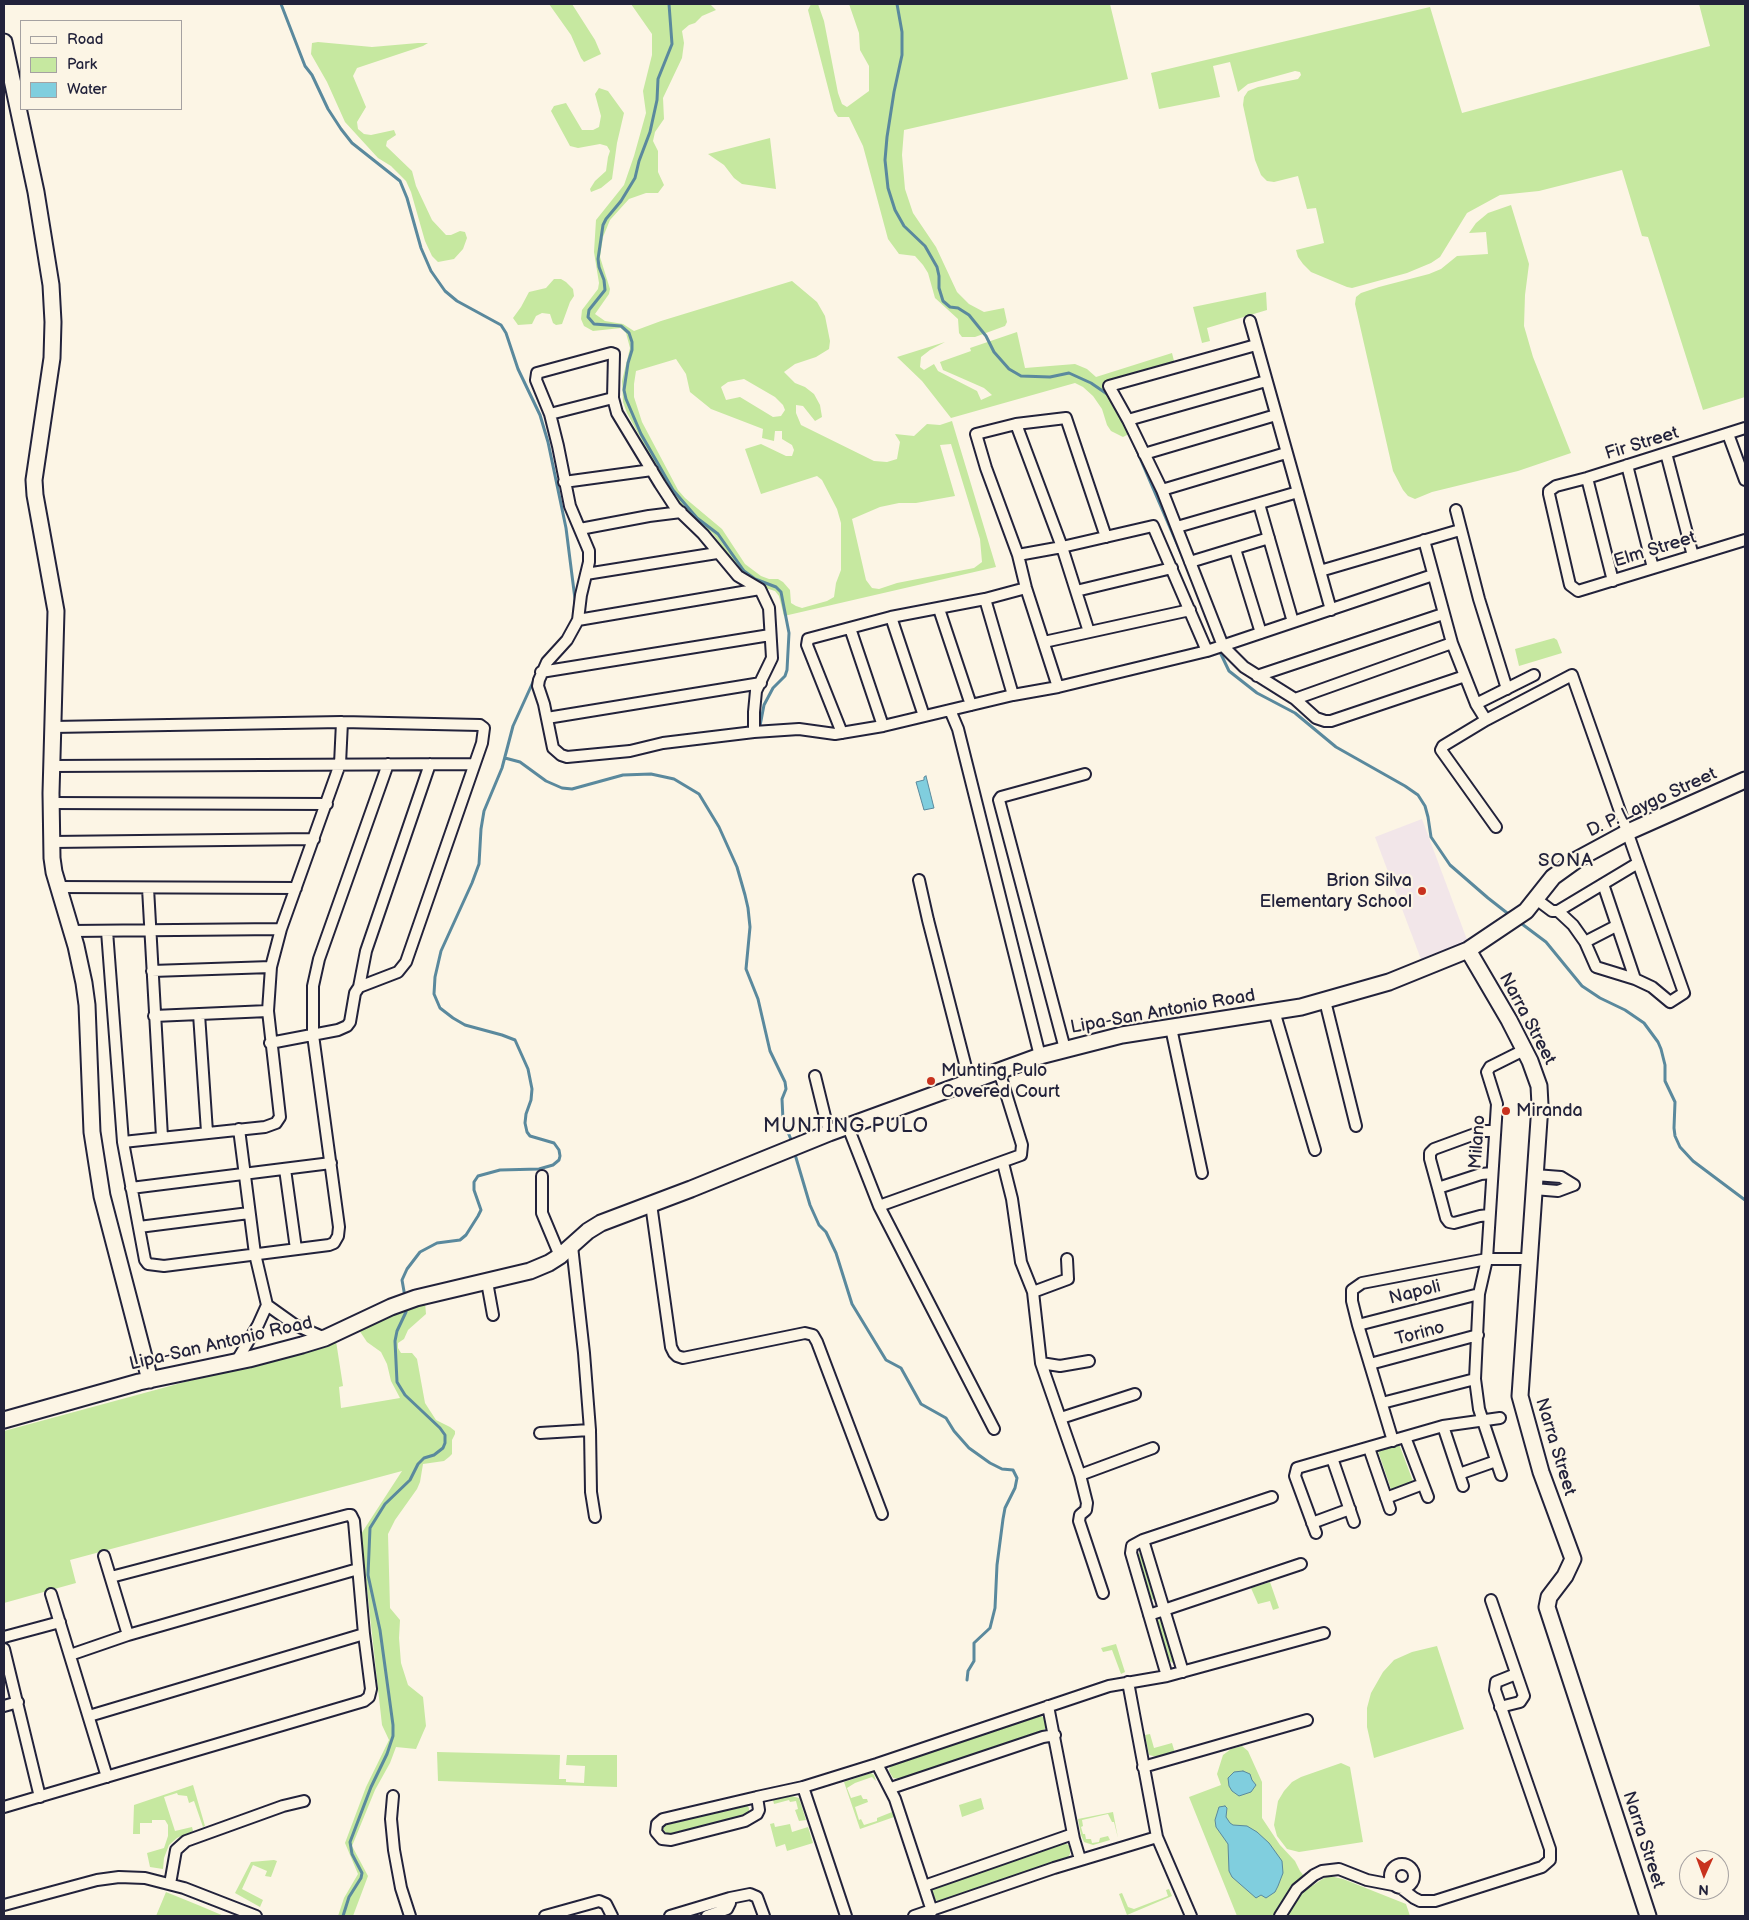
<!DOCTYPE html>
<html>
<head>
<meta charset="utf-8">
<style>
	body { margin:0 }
	#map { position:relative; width:1749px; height:1920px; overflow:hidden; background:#fcf5e5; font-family:"Balsamiq Sans",sans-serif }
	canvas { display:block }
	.frame { position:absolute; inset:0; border:5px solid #22223b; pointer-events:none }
	.legend { position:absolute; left:20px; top:20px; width:162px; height:90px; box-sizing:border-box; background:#fcf5e5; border:1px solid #a5a1a1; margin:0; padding:6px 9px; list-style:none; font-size:15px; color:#22223b }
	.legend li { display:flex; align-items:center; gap:10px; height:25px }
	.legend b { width:25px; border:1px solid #a5a1a1 }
	.north { position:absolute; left:1679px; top:1850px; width:50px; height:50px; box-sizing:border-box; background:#fcf5e5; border:1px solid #a5a1a1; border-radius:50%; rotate:182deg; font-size:14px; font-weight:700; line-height:20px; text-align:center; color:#22223b }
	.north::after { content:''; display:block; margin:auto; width:18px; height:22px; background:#c8321e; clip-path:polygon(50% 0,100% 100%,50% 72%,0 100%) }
</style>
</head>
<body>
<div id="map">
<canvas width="1749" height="1920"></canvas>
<div class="frame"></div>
<ul class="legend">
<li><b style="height:6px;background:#fcf5e5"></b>Road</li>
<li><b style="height:14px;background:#c6e8a0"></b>Park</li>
<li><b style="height:14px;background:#80cede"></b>Water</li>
</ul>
<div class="north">N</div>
</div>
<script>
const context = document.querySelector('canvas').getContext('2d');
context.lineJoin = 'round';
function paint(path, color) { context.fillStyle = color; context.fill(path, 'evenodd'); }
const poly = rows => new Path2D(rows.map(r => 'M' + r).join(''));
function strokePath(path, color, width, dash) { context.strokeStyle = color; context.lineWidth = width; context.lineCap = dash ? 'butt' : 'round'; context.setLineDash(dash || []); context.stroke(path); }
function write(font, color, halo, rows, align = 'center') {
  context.font = font + ' "Balsamiq Sans",sans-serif'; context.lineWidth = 4.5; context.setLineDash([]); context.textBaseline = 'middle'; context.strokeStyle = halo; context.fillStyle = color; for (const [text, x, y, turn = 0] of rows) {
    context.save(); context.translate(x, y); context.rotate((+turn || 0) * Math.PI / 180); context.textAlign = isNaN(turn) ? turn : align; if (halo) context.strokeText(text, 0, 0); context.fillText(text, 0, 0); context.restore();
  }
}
const built = poly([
	[1422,819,1469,945,1422,962,1375,837]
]);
const green = poly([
	[549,4,572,4,595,40,601,54,584,62,581,58,571,35],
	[631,4,710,4,716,10,702,16,695,23,689,25,682,31,684,43,682,58,663,98,664,119,655,132,653,141,658,151,658,172,664,185,658,193,646,193,629,199,610,220,603,237,600,257,610,289,609,294,595,314,605,321,623,324,634,331,661,321,792,281,817,302,825,316,830,341,829,349,816,357,795,364,784,372,795,383,805,387,814,394,820,405,822,417,815,421,803,406,796,405,796,413,801,425,874,461,887,462,897,459,900,442,895,434,914,436,927,424,940,425,952,421,996,567,784,616,779,596,775,591,762,587,745,578,713,534,689,513,670,492,627,413,623,402,622,381,630,348,626,333,621,328,593,331,584,326,581,319,582,310,598,289,599,283,594,252,596,220,624,185,634,156,646,113,643,91,652,55,652,34],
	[676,359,686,374,690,392,711,409,763,429,762,438,774,441,775,431,782,431,782,439,792,445,794,450,792,456,786,456,761,444,745,449,761,494,817,476,822,480,837,509,841,523,841,570,836,583,834,597,827,601,802,608,796,606,791,603,790,590,783,582,778,579,769,579,761,576,745,564,722,529,685,498,678,490,642,422,634,397,634,384,636,371],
	[744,379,775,397,783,405,785,410,781,416,773,417,740,397,726,400,721,387,728,382],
	[951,444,980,539,982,562,974,568,897,583,879,589,872,588,866,580,852,519,880,507,899,503,916,503,955,496,940,445],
	[811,4,818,4,824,21,838,93,842,104,847,107,869,91,869,66,860,50,859,33,849,4,1110,4,1128,79,904,130,902,155,905,189,913,213,936,247,957,292,969,304,984,312,1004,308,1007,322,1005,326,975,337,962,337,959,333,958,319,935,298,928,273,923,265,915,256,899,254,888,239,863,146,849,117,838,117,834,111,808,10],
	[1699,4,1745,4,1745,397,1703,410,1648,237,1642,236,1622,170,1539,191,1500,195,1467,213,1440,257,1431,263,1407,273,1352,288,1347,287,1311,272,1303,264,1298,257,1296,250,1324,243,1316,208,1307,209,1298,176,1274,182,1267,181,1261,175,1255,160,1243,105,1244,97,1248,91,1258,87,1298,79,1301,75,1300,72,1295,71,1248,84,1238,92,1230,62,1213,66,1220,97,1159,109,1151,73,1430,7,1462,113,1710,46],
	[318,42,372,47,418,43,428,43,423,46,357,68,353,76,366,107,357,122,358,129,364,134,371,135,394,130,396,135,387,141,386,146,412,171,416,186,432,220,446,235,451,235,460,231,465,232,467,238,463,249,454,259,438,262,432,256,425,241,411,192,406,181,391,166,378,158,345,122,327,82,311,54,312,43],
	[599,88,608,91,624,113,617,143,612,179,601,188,591,192,590,189,595,181,606,171,608,157,610,151,607,146,600,144,578,148,570,146,551,111,554,106,566,103,582,130,593,130,599,127,601,116,595,94],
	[770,138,776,189,742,184,734,178,724,165,708,154],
	[1511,205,1529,264,1525,295,1524,326,1533,357,1571,453,1518,471,1432,492,1415,499,1408,496,1403,490,1393,471,1355,304,1356,297,1361,293,1379,287,1429,274,1441,269,1457,256,1488,254,1486,232,1469,233,1476,223,1488,213],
	[554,279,561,279,566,282,573,289,574,296,570,302,562,324,556,325,553,323,550,314,542,313,536,316,532,324,518,325,513,318,521,307,529,292,546,288],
	[1266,292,1267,310,1207,328,1210,341,1202,343,1193,307],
	[1017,332,1025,368,1075,364,1087,369,1096,377,1172,353,1174,361,1171,364,1102,384,1131,433,1123,437,1111,431,1107,425,1102,409,1093,396,1083,387,1075,383,951,418,922,381,897,357,945,342,930,350,921,357,920,367,924,370,934,364,938,371,977,391,981,400,992,395,984,388,943,370,940,362,971,351,970,348],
	[1554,638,1557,640,1562,653,1519,666,1515,649],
	[425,1302,426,1314,408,1330,404,1339,398,1343,398,1348,401,1353,412,1353,417,1359,425,1403,436,1420,450,1427,455,1431,455,1434,452,1440,452,1454,449,1457,444,1461,423,1464,420,1482,417,1489,395,1520,388,1534,390,1608,400,1620,399,1638,401,1663,408,1685,423,1697,426,1726,416,1749,396,1747,390,1763,375,1790,352,1846,368,1876,353,1916,338,1916,344,1898,358,1874,345,1843,366,1787,389,1740,382,1725,361,1534,402,1471,70,1560,76,1583,4,1603,4,1431,336,1341,343,1386,339,1387,341,1408,400,1398,391,1381,387,1364,381,1352,367,1342,359,1330,393,1312],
	[1399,1444,1414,1484,1392,1492,1378,1451],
	[1140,1553,1142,1554,1156,1596,1154,1600,1149,1598,1137,1555],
	[1270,1582,1279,1608,1273,1610,1270,1601,1258,1604,1251,1588],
	[1159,1619,1162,1619,1175,1659,1173,1663,1168,1660,1157,1624],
	[1116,1644,1125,1672,1121,1674,1112,1650,1103,1652,1101,1648],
	[1437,1646,1464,1729,1374,1758,1367,1727,1367,1708,1371,1693,1383,1672,1394,1660,1412,1652],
	[1037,1716,1041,1716,1047,1720,1047,1727,1041,1732,899,1779,893,1778,889,1771,890,1766,893,1764],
	[1150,1734,1154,1748,1172,1743,1175,1753,1157,1757,1149,1755,1145,1735],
	[1242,1746,1248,1751,1262,1782,1262,1818,1280,1845,1295,1861,1300,1871,1312,1886,1324,1878,1330,1876,1343,1879,1406,1904,1410,1916,1237,1916,1189,1797,1221,1785,1217,1774,1223,1755,1231,1749],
	[437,1752,560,1755,559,1779,566,1779,566,1782,584,1783,585,1766,566,1765,567,1755,617,1755,617,1787,438,1781],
	[1341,1763,1350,1767,1363,1842,1299,1852,1287,1849,1277,1836,1274,1825,1278,1801,1284,1791,1292,1782,1301,1777],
	[871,1773,874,1775,876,1781,872,1777,855,1783,847,1788,851,1798,861,1795,863,1799,867,1799,868,1802,855,1807,859,1820,861,1819,864,1825,877,1821,877,1818,892,1812,894,1817,860,1829,844,1782],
	[193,1785,205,1826,203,1827,194,1801,189,1803,187,1796,178,1795,177,1793,164,1797,175,1831,192,1827,193,1831,177,1838,169,1845,164,1858,163,1869,150,1867,147,1853,164,1848,168,1836,168,1825,165,1820,152,1820,152,1823,140,1823,140,1834,133,1834,134,1805],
	[792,1796,799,1798,806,1820,799,1821,795,1810,798,1809,796,1801,790,1802,789,1800,774,1804,773,1800],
	[981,1798,984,1809,962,1817,959,1805],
	[746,1804,749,1808,749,1812,746,1815,672,1833,666,1833,663,1829,664,1826,668,1823],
	[1113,1812,1118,1838,1114,1822,1112,1822,1108,1814,1082,1820,1083,1826,1081,1827,1083,1834,1085,1834,1086,1839,1091,1839,1092,1843,1099,1842,1100,1838,1108,1836,1110,1840,1093,1845,1084,1842,1081,1835,1078,1819],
	[774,1823,775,1827,790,1824,792,1832,808,1827,813,1843,787,1851,785,1844,776,1847,770,1824],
	[1063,1842,1070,1846,1070,1854,1067,1859,940,1901,937,1901,932,1897,931,1892,934,1887],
	[274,1860,277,1861,271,1877,265,1876,267,1871,253,1865,242,1889,263,1900,260,1907,235,1893,251,1862],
	[1169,1889,1172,1896,1127,1915,1119,1894,1122,1893,1128,1907,1134,1909,1168,1896,1166,1890],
	[166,1892,198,1905,224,1916,156,1916]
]);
const water = poly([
	[926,776,934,808,924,810,916,782,924,780,924,777,926,776],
	[1243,1771,1250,1774,1252,1780,1256,1785,1251,1792,1239,1796,1232,1791,1229,1786,1228,1778,1234,1772,1243,1771],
	[1225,1806,1227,1808,1226,1817,1230,1823,1233,1825,1247,1826,1257,1832,1269,1843,1282,1861,1283,1873,1278,1886,1275,1892,1266,1898,1261,1895,1256,1898,1232,1877,1229,1871,1228,1844,1216,1827,1215,1820,1219,1807,1225,1806]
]);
const stream = poly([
	[281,4,305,66,312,75,328,109,341,129,352,143,400,181,407,198,421,248,431,271,445,291,457,301,501,325,506,333,518,369,540,415,548,442,566,528,575,599,574,611],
	[669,4,672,44,658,79,657,100,650,132,639,161,635,178,621,201,606,219,603,225,598,259,599,267,604,280,605,290,589,310,588,317,594,324,621,326,629,333,632,342,632,350,628,363,624,390,626,399,641,434,673,490,697,518,718,534,744,571,755,579,776,587,781,592,789,633,787,670,785,676,773,688,764,705,759,731],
	[897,4,902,32,902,55,894,92,887,137,885,160,888,188,895,210,904,226,925,246,937,267,939,276,939,288,943,301,950,307,958,308,969,315,986,336,994,352,1009,369,1021,376,1050,377,1069,373,1091,383,1110,396],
	[1131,437,1190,574],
	[1219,650,1229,671,1257,693,1295,713,1336,747,1405,786,1418,795,1425,806,1428,817,1431,837,1450,865,1488,898,1511,916],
	[505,758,520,762,546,781,562,788,572,789,623,775,651,774,674,779,699,794,719,827,737,867,745,895,748,908,750,927,746,969,758,999,770,1051,785,1082,786,1089,782,1099,783,1120,792,1142],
	[1518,921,1546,942,1582,986,1600,998,1625,1010,1644,1023,1658,1042,1661,1049,1665,1065,1665,1081,1675,1102,1674,1128,1675,1136,1680,1147,1693,1161,1745,1200],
	[794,1151,810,1205,819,1225,826,1232,836,1253,852,1304,886,1360,901,1368,921,1404,946,1418,954,1431,969,1448,990,1463,1002,1469,1013,1470,1017,1478,1015,1488,1005,1508,1003,1519,997,1565,995,1608,990,1628,974,1643,974,1661,968,1671,967,1680],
	[405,1297,402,1280,407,1269,420,1252,437,1243,460,1240,466,1235,478,1216,481,1210,474,1190,474,1182,478,1176,500,1170,539,1169,553,1165,559,1160,560,1156,559,1150,554,1143,530,1136,527,1132,525,1123,526,1114,531,1100,532,1089,528,1069,515,1040,502,1035,465,1025,453,1018,440,1008,434,994,435,977,441,951,472,883,479,864,481,829,484,811,502,768,513,726,538,671],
	[343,1916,349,1897,361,1878,362,1873,352,1854,350,1842,371,1787,387,1754,393,1736,393,1725,380,1630,368,1575,370,1528,385,1504,410,1480,418,1464,424,1458,434,1455,443,1448,445,1443,445,1435,440,1428,405,1395,397,1382,395,1341,397,1331,406,1312,406,1306]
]);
const street = poly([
	[1250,321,1331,610],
	[1256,345,1109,386,1128,420,1162,490,1223,646,1244,667,1295,699,1316,718,1325,721,1331,721,1465,676],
	[550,414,613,398],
	[1128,420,1266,381],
	[1016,424,1062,547,1089,632],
	[1745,428,1587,478,1556,486,1549,491,1549,494,1570,585,1578,591,1745,540],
	[1728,434,1745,480],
	[1666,453,1693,556],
	[1144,454,1276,415],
	[1627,465,1653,568],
	[1587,478,1613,581],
	[564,482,652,470],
	[1162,490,1286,453],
	[1259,504,1293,622],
	[1456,510,1479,599,1507,689],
	[1177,527,1298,492],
	[580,529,649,516,681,512],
	[1424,540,1452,643,1476,704,1486,720],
	[1235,549,1261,633],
	[1018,555,1062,547,1153,526,1207,651],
	[1190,562,1269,538],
	[1320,571,1460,530],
	[586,574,717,553],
	[1076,591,1172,568],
	[985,599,1013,695],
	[939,609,971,705],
	[891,617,924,716],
	[578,620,760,589],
	[850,628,883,726],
	[1044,642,1190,610],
	[541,672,770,635],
	[1257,676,1443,614],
	[1058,687,1026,588,1018,555,986,468,976,434,1016,424,1066,418,1106,537],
	[1295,699,1452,643],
	[1476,704,1534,675],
	[950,710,958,729,1040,1056],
	[547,718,761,683],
	[53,727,342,722,480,725,484,728,482,743,406,962,398,972,359,987,355,993,350,1022,347,1026,338,1030,270,1043],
	[754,732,754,712,756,691,772,658,769,608,760,589,738,576,703,534,675,507,660,484,617,413,613,398,614,354,611,353,537,373,536,380,550,414,558,446,570,506,589,551,589,562,581,595,578,620,567,640,547,662,539,680,538,686,544,704,553,748,561,755,567,757,630,751,663,743,754,732,799,729,835,734,883,726,1013,695,1058,687,1207,651,1433,575],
	[842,733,807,645,808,639,891,617,985,599,1026,588],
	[52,766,474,764],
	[51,803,327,804],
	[1496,827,1441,750,1443,746,1486,720,1572,675,1684,993,1670,1002,1652,987,1635,979,1596,967,1585,942,1573,925,1558,911,1552,911,1536,899],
	[52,842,314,839],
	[919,880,928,920,970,1083],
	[1603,884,1635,979],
	[58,887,296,888],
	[148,888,162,1137],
	[1558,911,1638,863],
	[71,931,281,929],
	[107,931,123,1142,145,1260,148,1264,164,1266,329,1245,334,1243,338,1236,339,1227,313,1035,313,986,319,959,388,764],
	[1585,942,1616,926],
	[152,971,271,967],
	[359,987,366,951,430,764],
	[1325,1001,1356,1126],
	[1274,1011,1315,1150],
	[199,1014,207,1132],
	[154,1016,268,1011],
	[1171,1028,1202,1173],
	[1065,1049,999,800,1001,797,1085,774],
	[815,1076,829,1133],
	[848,1127,879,1206,994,1429],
	[123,1142,265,1127,276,1123,280,1117,268,1011,271,967,281,929,340,764,342,722],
	[1003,1163,1012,1199,1021,1262,1033,1292,1041,1363,1080,1475,1087,1503,1086,1510,1080,1515,1079,1521,1103,1593],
	[285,1169,296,1249],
	[1535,1175,1561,1177,1574,1185],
	[542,1176,542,1213,560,1256],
	[131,1188,331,1163],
	[1438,1188,1481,1174,1492,1173],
	[1534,1189,1558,1191,1574,1185],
	[651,1204,671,1347,674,1353,677,1356,683,1358,805,1333,813,1335,817,1342,882,1514],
	[879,1206,1021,1155,1022,1145,999,1071],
	[1489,1215,1480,1216,1454,1223,1449,1222,1446,1218,1438,1188,1430,1159,1430,1153,1434,1149,1483,1131,1495,1131],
	[139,1227,249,1213],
	[572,1246,584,1353,590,1430,591,1492,595,1517],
	[487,1282,493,1315],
	[1033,1292,1068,1279,1067,1259],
	[267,1305,295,1325,325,1338],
	[1358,1325,1479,1294],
	[236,1362,258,1325,267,1305,255,1254,239,1129],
	[1041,1363,1060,1366,1089,1361],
	[1370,1364,1478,1335],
	[1382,1403,1475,1379],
	[1061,1418,1135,1394],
	[1443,1426,1463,1486],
	[540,1433,590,1430],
	[1405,1437,1428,1497],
	[1393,1441,1358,1325,1352,1301,1352,1290,1362,1283,1487,1259,1529,1259],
	[1369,1448,1390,1509],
	[1332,1458,1354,1522],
	[1459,1474,1496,1461],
	[1080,1475,1153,1448],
	[1501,1475,1479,1409,1475,1379,1479,1294,1487,1259,1497,1104,1487,1072,1490,1067,1524,1050],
	[1386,1498,1423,1484],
	[1312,1523,1350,1509],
	[1316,1533,1295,1476,1297,1468,1443,1426,1500,1418],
	[1143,1540,1183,1672],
	[104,1556,128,1635,358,1569],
	[51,1594,107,1777],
	[1491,1600,1524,1696,1520,1702,1500,1707],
	[1149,1615,1301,1564],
	[4,1637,60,1622],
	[4,1649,40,1797],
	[70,1655,128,1635],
	[1167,1676,1131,1553,1132,1546,1143,1540,1272,1497],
	[4,1706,18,1702],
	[1048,1706,1074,1839,1080,1859],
	[89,1716,364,1634,354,1521,351,1515,348,1515,111,1577],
	[877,1764,895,1799,932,1911],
	[1143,1767,1307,1720],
	[803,1787,846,1916],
	[891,1788,1043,1737,1055,1735],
	[393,1796,391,1819,394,1850,401,1888,410,1916],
	[757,1797,803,1787,877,1764,1109,1686,1167,1676,1324,1633],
	[757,1797,759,1810,757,1814,745,1821,671,1840,662,1839,656,1832,657,1824,663,1819,757,1797],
	[4,1807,364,1701,369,1697,371,1689,364,1634],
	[1157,1837,1191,1916],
	'1390 1876a12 12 0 1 1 24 0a12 12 0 1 1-24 0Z',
	[170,1884,176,1850,186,1841,283,1806,304,1801],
	[924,1886,1073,1834],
	[1401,1888,1414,1898,1420,1901,1435,1901,1542,1867,1550,1860,1550,1849,1495,1690,1496,1682,1516,1674],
	[4,1905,97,1880,119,1877,145,1878,184,1888,256,1916],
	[545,1916,599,1901,606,1904,612,1916],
	[670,1916,730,1898,750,1894,757,1897,764,1916],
	[707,1916,727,1909,730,1903,730,1898],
	[914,1916,1054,1868,1157,1837,1128,1682],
	[1280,1916,1297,1889,1314,1875,1322,1871,1339,1869,1367,1880,1393,1885]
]);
const secondary = poly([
	[4,42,36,192,51,285,53,322,52,358,34,480,35,495,56,611,51,793,52,858,54,872,76,946,84,983,87,1005,92,1132,102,1196,150,1380],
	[1468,950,1509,1020,1530,1061,1539,1086,1540,1105,1520,1396,1541,1472,1573,1559,1565,1576,1549,1597,1547,1607,1648,1916],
	[4,1420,139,1382,249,1359,302,1345,325,1338,391,1307,416,1298,530,1271,549,1263,560,1256,588,1231,601,1223,691,1189,829,1133,1040,1056,1122,1035,1301,1007,1389,982,1468,950,1526,911,1553,877,1578,859,1628,832,1745,780]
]);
const markers = [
	[1422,891,5,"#c8321e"],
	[931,1081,5,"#c8321e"],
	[1506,1111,5,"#c8321e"]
];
const streetNames = [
	["Fir Street",1642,444,-17],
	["Elm Street",1655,550,-17],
	["D. P. Laygo Street",1652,803,-25],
	["Lipa-San Antonio Road",1163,1012,-10],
	["Narra Street",1527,1019,62],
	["Milano",1478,1142,-86],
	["Napoli",1415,1293,-14],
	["Torino",1420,1334,-15],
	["Lipa-San Antonio Road",221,1344,-13],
	["Narra Street",1555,1447,73],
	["Narra Street",1643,1840,72]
];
const poiNames = [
	["Brion Silva",1412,881,"right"],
	["Elementary School",1412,902,"right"],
	["Munting Pulo",941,1071],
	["Covered Court",941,1092],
	["Miranda",1516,1111]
];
const neighbourhoodNames = [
	["SONA",1566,861]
];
const quarterNames = [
	["MUNTING PULO",846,1127]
];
paint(built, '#f2e6e9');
paint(green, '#c6e8a0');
paint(water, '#80cede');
strokePath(water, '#5a899d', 1);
strokePath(stream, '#5a899d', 3);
strokePath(street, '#22223b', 14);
strokePath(secondary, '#22223b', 19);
strokePath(street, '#fcf5e5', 10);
strokePath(secondary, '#fcf5e5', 15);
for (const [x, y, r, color] of markers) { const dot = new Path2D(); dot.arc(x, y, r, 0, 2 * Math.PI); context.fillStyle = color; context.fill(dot); strokePath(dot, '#fcf5e5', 2); }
write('18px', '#22223b', '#fcf5e5', streetNames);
write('18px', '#22223b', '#fcf5e5', poiNames, 'left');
context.letterSpacing = '1px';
write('19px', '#22223b', '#fcf5e5', neighbourhoodNames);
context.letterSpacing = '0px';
context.letterSpacing = '1px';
write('20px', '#22223b', '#fcf5e5', quarterNames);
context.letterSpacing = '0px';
</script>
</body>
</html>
